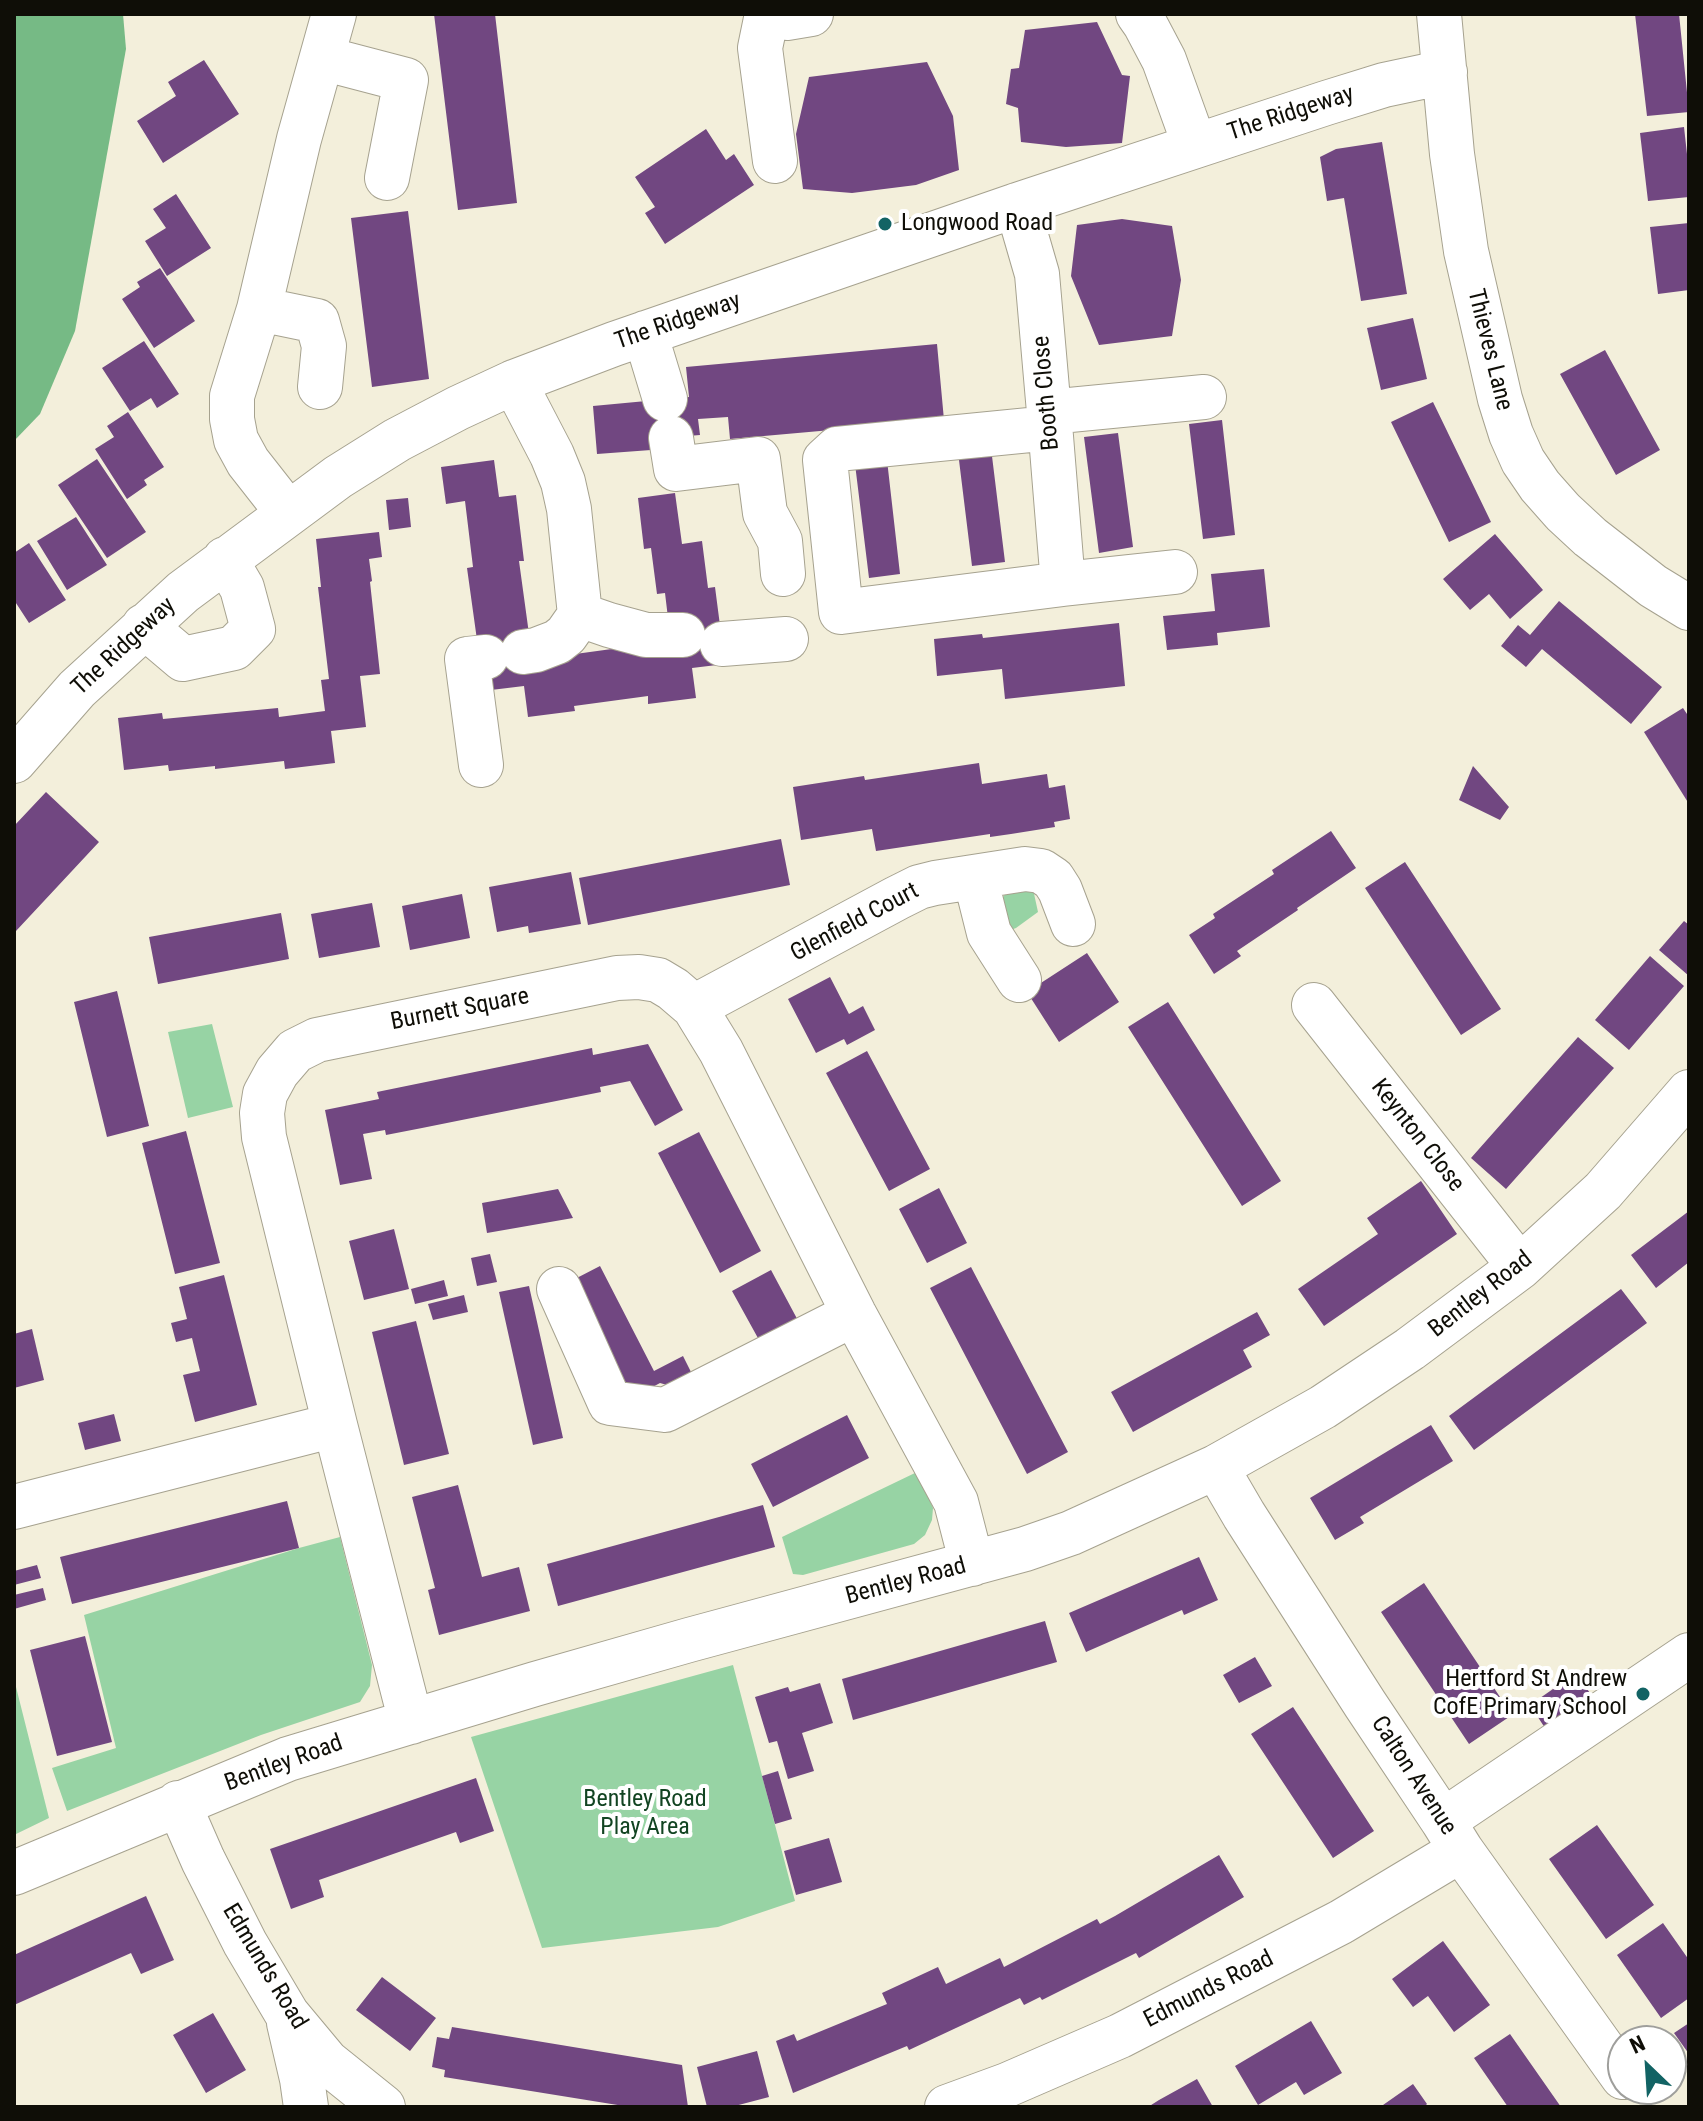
<!DOCTYPE html>
<html>
<head>
<meta charset="utf-8">
<style>
	body { margin:0 }
	#map { position:relative; width:1703px; height:2121px; overflow:hidden; background:#f3efdb; font-family:"Roboto Condensed",sans-serif }
	canvas { display:block }
	.frame { position:absolute; inset:0; border:16px solid #0f0e07; pointer-events:none }
	.north { position:absolute; left:1607px; top:2025px; width:80px; height:80px; box-sizing:border-box; background:#fff; border:2px solid #9f9f9c; border-radius:50%; rotate:335deg; font-size:22px; font-weight:700; line-height:32px; text-align:center; color:#0f0e07 }
	.north::after { content:''; display:block; margin:auto; width:28px; height:36px; background:#126364; clip-path:polygon(50% 0,100% 100%,50% 72%,0 100%) }
</style>
</head>
<body>
<div id="map">
<canvas width="1703" height="2121"></canvas>
<div class="frame"></div>
<div class="north">N</div>
</div>
<script>
const context = document.querySelector('canvas').getContext('2d');
context.lineJoin = 'round';
function paint(path, color) { context.fillStyle = color; context.fill(path, 'evenodd'); }
const poly = rows => new Path2D(rows.map(r => 'M' + r).join(''));
function strokePath(path, color, width, dash) { context.strokeStyle = color; context.lineWidth = width; context.lineCap = dash ? 'butt' : 'round'; context.setLineDash(dash || []); context.stroke(path); }
function write(font, color, halo, rows, align = 'center') {
  context.font = font + ' "Roboto Condensed",sans-serif'; context.lineWidth = 8; context.setLineDash([]); context.textBaseline = 'middle'; context.strokeStyle = halo; context.fillStyle = color; for (const [text, x, y, turn = 0] of rows) {
    context.save(); context.translate(x, y); context.rotate((+turn || 0) * Math.PI / 180); context.textAlign = isNaN(turn) ? turn : align; if (halo) context.strokeText(text, 0, 0); context.fillText(text, 0, 0); context.restore();
  }
}
const green = poly([
	[1031,880,1038,912,1016,928,1008,931,999,909,1003,897,1009,889],
	[212,1024,233,1107,188,1118,168,1032],
	[917,1472,933,1508,932,1520,925,1535,914,1544,803,1575,793,1574,782,1537],
	[340,1537,372,1665,370,1686,360,1702,261,1735,67,1811,52,1768,116,1748,84,1615,299,1548],
	[733,1665,795,1901,718,1927,542,1948,471,1737],
	[14,1679,49,1818,14,1835]
]);
const forest = poly([
	[14,14,123,14,126,49,75,331,40,414,14,441]
]);
const building = poly([
	[434,14,495,14,517,203,458,210],
	[1635,14,1679,14,1689,112,1647,116],
	[1097,22,1122,75,1130,76,1122,143,1066,147,1021,142,1018,108,1006,104,1011,69,1019,68,1025,30],
	[204,60,239,114,163,163,137,121,176,96,168,82],
	[927,62,953,116,959,170,916,185,852,193,803,189,796,134,809,77],
	[1684,127,1689,172,1689,197,1648,201,1640,133],
	[706,129,726,160,734,154,754,185,665,244,645,213,655,207,635,177],
	[1382,142,1407,294,1361,301,1344,198,1327,201,1320,157,1336,149],
	[176,194,211,248,167,276,145,241,166,228,153,209],
	[408,211,429,379,372,387,351,218],
	[1122,219,1172,226,1181,280,1172,336,1099,345,1071,276,1077,225],
	[1689,223,1689,290,1658,294,1650,227],
	[160,268,195,321,154,348,122,299,140,287,137,282],
	[1413,318,1427,379,1381,390,1367,328],
	[144,341,179,394,157,408,151,398,130,411,102,368],
	[937,344,944,420,730,439,728,417,698,419,700,435,651,439,651,450,597,454,593,406,689,397,686,367],
	[1605,350,1660,450,1616,475,1560,374],
	[1433,402,1491,522,1449,542,1391,422],
	[128,412,164,467,144,480,147,485,127,499,95,449,114,437,107,426],
	[1222,420,1235,535,1203,539,1189,424],
	[1118,433,1133,547,1099,553,1084,437],
	[991,448,1005,562,972,566,958,452],
	[97,459,146,532,107,558,58,485],
	[494,460,499,497,516,495,524,561,519,561,529,634,568,655,641,645,668,618,665,593,657,594,651,548,644,549,638,498,675,493,682,544,702,541,708,588,715,587,725,664,692,668,696,698,648,704,648,696,574,706,575,711,528,717,524,686,491,690,477,640,467,568,473,567,465,501,446,504,441,467],
	[887,460,900,574,869,578,855,464],
	[408,498,411,527,389,530,386,500],
	[76,517,107,565,67,590,37,541],
	[379,532,382,557,369,559,372,581,370,582,380,674,360,676,366,727,331,731,335,763,285,769,284,761,215,769,215,766,169,771,168,765,124,770,118,718,162,713,163,719,278,708,279,717,325,711,321,680,329,679,318,587,321,587,316,539],
	[1495,534,1543,590,1510,619,1489,594,1470,610,1443,579],
	[29,543,66,600,29,623,14,600,14,553],
	[1264,569,1270,627,1217,633,1218,645,1167,650,1163,616,1215,611,1211,574],
	[1559,601,1662,687,1631,724,1542,649,1526,667,1501,646,1518,625,1530,635],
	[1119,623,1125,686,1005,699,1002,669,937,676,934,639,982,634,983,638],
	[1683,708,1689,717,1689,804,1644,732],
	[979,763,982,784,1047,774,1049,788,1065,785,1070,819,1054,822,1055,827,1011,834,990,837,990,834,876,851,872,829,801,840,793,787,864,776,865,780],
	[1473,766,1509,807,1500,820,1459,800],
	[46,792,99,842,16,931,14,929,14,826],
	[1331,831,1356,868,1297,908,1298,910,1237,951,1241,956,1214,974,1189,935,1215,918,1213,914,1274,874,1272,870],
	[781,839,790,885,588,925,579,878],
	[1405,862,1501,1009,1461,1035,1365,888],
	[571,872,581,924,529,933,528,926,497,932,489,887],
	[462,894,470,938,410,950,402,906],
	[372,903,380,947,319,958,311,914],
	[281,913,289,959,158,984,149,937],
	[1684,921,1689,925,1689,976,1659,950],
	[1087,953,1119,1002,1059,1042,1027,992],
	[1650,956,1684,986,1629,1050,1595,1020],
	[830,977,849,1014,863,1006,875,1030,847,1045,844,1039,816,1053,788,999],
	[117,991,149,1126,107,1137,74,1002],
	[1168,1002,1281,1181,1242,1206,1128,1027],
	[1578,1037,1614,1068,1506,1189,1471,1158],
	[648,1044,683,1110,655,1126,630,1081,600,1087,601,1092,422,1128,386,1135,385,1130,363,1134,372,1179,340,1185,325,1110,379,1099,377,1092,592,1048,593,1055],
	[867,1051,930,1169,889,1191,826,1073],
	[186,1131,220,1263,175,1274,142,1143],
	[699,1132,761,1251,720,1273,658,1153],
	[1421,1181,1457,1234,1324,1326,1298,1289,1378,1234,1367,1218],
	[939,1188,967,1243,927,1263,899,1209],
	[558,1189,573,1218,487,1233,482,1203],
	[1689,1211,1689,1262,1656,1288,1631,1255],
	[394,1229,409,1289,364,1300,349,1241],
	[490,1254,497,1282,477,1286,471,1258],
	[600,1266,654,1371,683,1356,699,1388,692,1392,660,1383,632,1398,571,1281],
	[971,1267,1068,1452,1027,1474,930,1288],
	[771,1270,802,1328,764,1349,732,1291],
	[224,1275,257,1405,195,1422,183,1375,200,1371,192,1338,176,1342,171,1323,187,1319,179,1287],
	[444,1280,448,1296,415,1304,411,1289],
	[529,1286,563,1438,533,1445,499,1292],
	[1621,1289,1647,1323,1474,1450,1449,1416],
	[464,1295,468,1312,433,1320,428,1304],
	[1257,1312,1270,1335,1243,1350,1252,1367,1133,1432,1111,1392],
	[416,1321,449,1454,404,1465,372,1332],
	[32,1329,44,1380,14,1388,14,1334],
	[114,1414,121,1441,85,1450,78,1423],
	[847,1415,869,1458,773,1507,751,1464],
	[1431,1425,1453,1461,1360,1517,1364,1523,1335,1540,1310,1498],
	[458,1485,482,1577,519,1567,530,1611,439,1635,428,1590,435,1588,412,1497],
	[287,1501,299,1548,72,1604,60,1557],
	[763,1505,775,1547,558,1606,547,1564],
	[1199,1557,1218,1600,1184,1615,1182,1610,1086,1652,1069,1613],
	[37,1565,41,1578,14,1585,14,1571],
	[1424,1583,1512,1715,1469,1744,1381,1612],
	[43,1588,46,1600,14,1609,14,1595],
	[1045,1621,1057,1662,853,1720,842,1679],
	[85,1636,112,1742,57,1756,30,1650],
	[1255,1657,1272,1686,1239,1703,1223,1675],
	[1576,1673,1592,1696,1545,1728,1530,1705],
	[820,1683,833,1723,802,1733,814,1771,788,1779,777,1741,769,1743,755,1697,788,1687,790,1692],
	[1293,1707,1374,1831,1333,1858,1251,1734],
	[778,1771,792,1819,775,1824,762,1776],
	[476,1778,494,1831,460,1843,456,1832,319,1880,324,1897,291,1909,270,1849],
	[1597,1825,1654,1905,1606,1939,1549,1859],
	[829,1838,842,1882,796,1895,784,1851],
	[1219,1855,1244,1897,1139,1958,1136,1953,1042,2000,1040,1997,1024,2005,1020,1998,909,2050,907,2046,793,2093,776,2041,794,2034,797,2041,887,2004,882,1993,938,1967,946,1984,1000,1958,1004,1967,1097,1919,1100,1924,1115,1916],
	[146,1896,174,1960,141,1974,131,1953,14,2005,14,1955],
	[1663,1923,1689,1960,1689,1998,1661,2018,1617,1955],
	[1443,1941,1490,2005,1454,2032,1428,1996,1413,2007,1392,1979],
	[382,1977,436,2018,410,2051,356,2010],
	[213,2013,246,2070,206,2093,173,2035],
	[1311,2021,1342,2073,1304,2095,1296,2082,1258,2105,1235,2066],
	[1689,2023,1689,2054,1674,2033],
	[452,2027,682,2065,688,2107,630,2107,444,2077,445,2070,432,2067,437,2037,449,2039],
	[1510,2034,1561,2107,1508,2107,1474,2058],
	[757,2051,769,2097,731,2107,707,2107,697,2067],
	[1197,2079,1213,2107,1148,2107,1159,2100],
	[1413,2084,1427,2104,1424,2107,1385,2107,1383,2105]
]);
const minor = poly([
	[767,14,760,48,775,161],
	[771,14,787,18,811,14],
	[1138,14,1145,24,1164,60,1195,146],
	[1439,14,1452,154,1466,251,1500,399,1511,434,1523,461,1540,486,1563,512,1590,537,1653,586,1689,608],
	[322,58,406,80,387,178],
	[1017,205,1037,274,1049,412,1063,584,841,612,825,460,837,449,1050,428],
	[259,309,317,321,324,346,320,387],
	[645,333,665,399],
	[514,382,552,455,563,482,569,509,580,615],
	[1049,412,1204,397],
	[671,438,676,469,758,459,765,513,780,541,783,574],
	[288,513,248,462,236,440,232,419,232,396,259,309,299,139,334,14],
	[1063,584,1175,572],
	[580,615,609,625,646,635,683,635],
	[144,626,183,659,234,648,253,629,242,588,225,559],
	[722,644,786,639],
	[523,652,536,650,557,642,566,635,580,615],
	[14,761,77,689,183,592,338,477,397,440,458,408,514,382,614,344,1017,205,1326,103,1384,85,1445,72],
	[481,765,467,659,486,657],
	[975,877,989,933,1019,980],
	[1314,1005,1520,1267],
	[694,1007,897,898,919,887,935,883,1025,869,1041,871,1053,879,1060,890,1073,924],
	[559,1289,610,1403,665,1410,854,1314],
	[1216,1467,1244,1515,1365,1704,1443,1821,1461,1850,1623,2077],
	[14,1507,335,1425],
	[411,1722,335,1425,264,1137,262,1113,265,1094,277,1072,295,1051,317,1040,617,978,639,977,658,980,673,989,694,1007,721,1051,854,1314,956,1502,972,1564],
	[178,1803,203,1860,245,1943,287,2014,327,2062,383,2107],
	[1443,1821,1689,1655],
	[14,1873,288,1759,535,1684,689,1640,1025,1549,1071,1533,1216,1467,1323,1407,1410,1349,1520,1267,1603,1191,1689,1092],
	[289,2023,302,2079,306,2107],
	[947,2107,1007,2085,1120,2036,1341,1922,1461,1850]
]);
const markers = [
	[885,224,8,"#126364"],
	[1643,1694,8,"#126364"]
];
const streetNames = [
	["The Ridgeway",1291,114,-18],
	["The Ridgeway",678,322,-19],
	["Thieves Lane",1489,350,76],
	["Booth Close",1047,393,-95],
	["The Ridgeway",124,647,-43],
	["Glenfield Court",855,923,-28],
	["Burnett Square",460,1010,-11],
	["Keynton Close",1417,1136,52],
	["Bentley Road",1481,1295,-38],
	["Bentley Road",906,1582,-15],
	["Bentley Road",284,1764,-20],
	["Calton Avenue",1413,1776,57],
	["Edmunds Road",264,1967,59],
	["Edmunds Road",1209,1990,-27]
];
const poiNames = [
	["Longwood Road",901,224],
	["Hertford St Andrew",1627,1680,"right"],
	["CofE Primary School",1627,1708,"right"]
];
const parkNames = [
	["Bentley Road",645,1800],
	["Play Area",645,1828]
];
paint(green, '#97d3a4');
paint(forest, '#76ba85');
paint(building, '#714781');
strokePath(minor, '#a6a28f', 46);
strokePath(minor, '#fff', 44);
for (const [x, y, r, color] of markers) { const dot = new Path2D(); dot.arc(x, y, r, 0, 2 * Math.PI); context.fillStyle = color; context.fill(dot); strokePath(dot, '#fff', 3); }
write('24px', '#0f0e07', '#fff', streetNames);
write('24px', '#0f0e07', '#fff', poiNames, 'left');
write('24px', '#124422', '#fff', parkNames);
</script>
</body>
</html>
